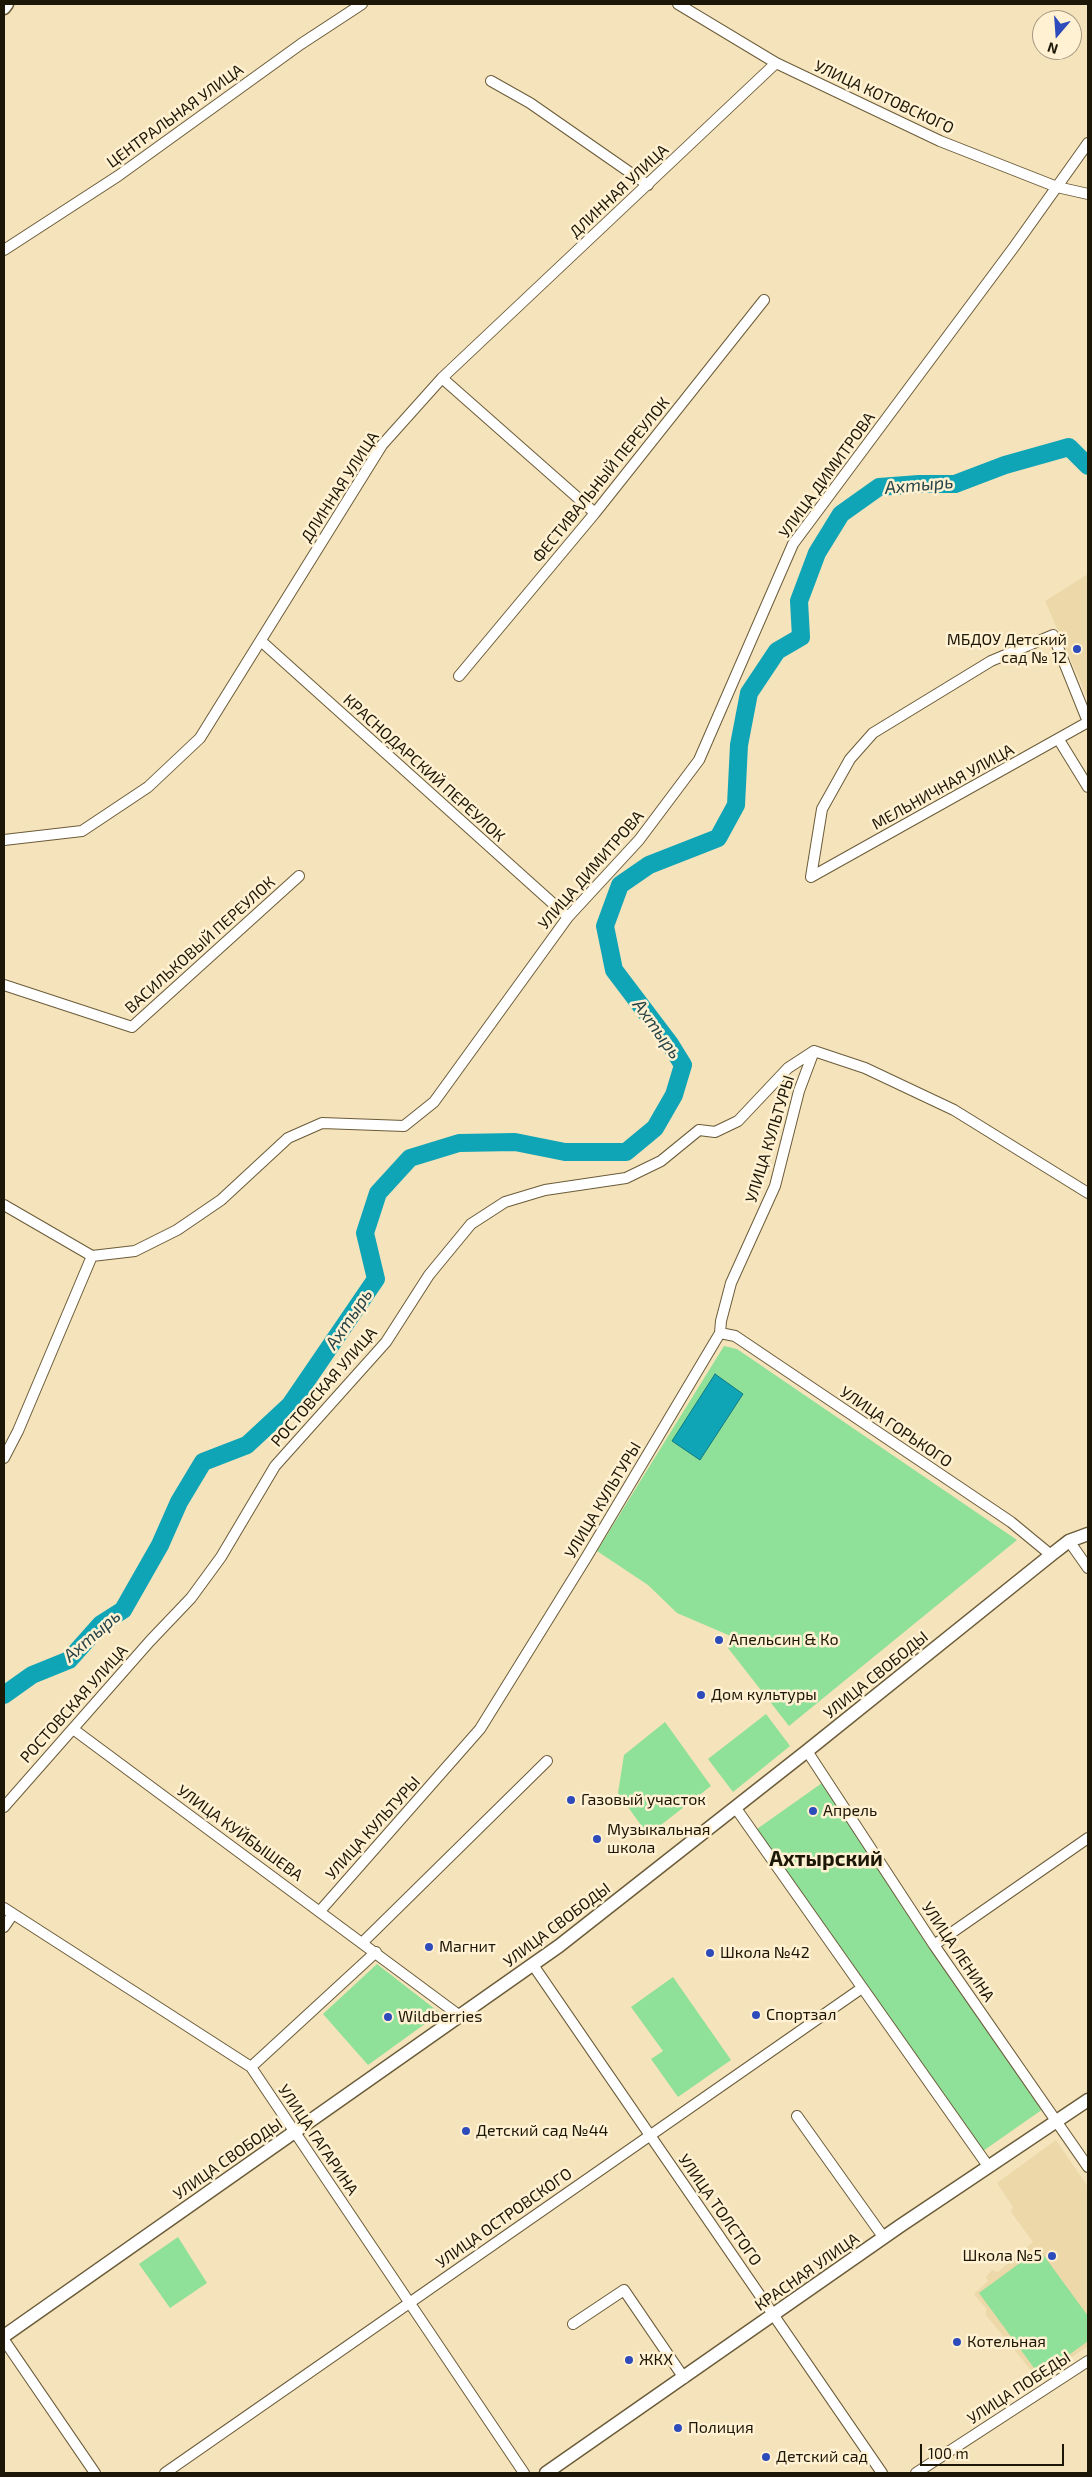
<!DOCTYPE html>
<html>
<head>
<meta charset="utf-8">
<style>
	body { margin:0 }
	#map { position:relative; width:1092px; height:2477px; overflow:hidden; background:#f5e3bc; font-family:"Exo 2",sans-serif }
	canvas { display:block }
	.frame { position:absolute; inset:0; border:5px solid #1d1708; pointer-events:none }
	.north { position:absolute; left:1032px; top:10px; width:50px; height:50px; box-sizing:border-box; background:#fff1d1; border:1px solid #a59a81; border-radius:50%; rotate:198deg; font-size:14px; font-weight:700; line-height:20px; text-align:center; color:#1d1708 }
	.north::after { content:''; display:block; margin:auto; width:18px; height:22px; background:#2d4bbb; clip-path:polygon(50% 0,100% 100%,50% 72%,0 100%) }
	.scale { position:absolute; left:920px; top:2444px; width:144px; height:22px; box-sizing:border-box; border:2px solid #1d1708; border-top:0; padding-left:6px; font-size:15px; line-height:18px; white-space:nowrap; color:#1d1708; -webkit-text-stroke:4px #fff1d1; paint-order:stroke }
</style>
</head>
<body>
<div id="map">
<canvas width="1092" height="2477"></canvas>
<div class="frame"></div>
<div class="north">N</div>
<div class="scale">100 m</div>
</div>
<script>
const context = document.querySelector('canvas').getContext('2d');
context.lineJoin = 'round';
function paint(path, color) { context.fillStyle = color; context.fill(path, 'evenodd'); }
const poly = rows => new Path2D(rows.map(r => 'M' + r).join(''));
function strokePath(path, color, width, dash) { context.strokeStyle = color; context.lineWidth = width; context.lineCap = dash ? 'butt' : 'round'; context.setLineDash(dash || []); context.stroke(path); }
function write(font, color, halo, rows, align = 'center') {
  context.font = font + ' "Exo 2",sans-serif'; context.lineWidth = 5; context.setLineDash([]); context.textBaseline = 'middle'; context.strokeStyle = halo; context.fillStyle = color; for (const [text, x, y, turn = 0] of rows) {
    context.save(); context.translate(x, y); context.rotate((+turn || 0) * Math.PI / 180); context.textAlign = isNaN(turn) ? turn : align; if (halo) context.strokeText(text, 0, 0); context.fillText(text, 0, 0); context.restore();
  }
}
const built = poly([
	[1088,574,1088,696,1087,697,1045,601],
	[1056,2140,1088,2187,1088,2346,1039,2380,985,2314,987,2310,974,2294,988,2281,986,2277,992,2270,998,2272,1033,2242,1011,2212,1013,2207,997,2183]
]);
const green = poly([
	[724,1346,737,1349,1017,1540,789,1726,728,1648,733,1637,677,1613,648,1585,597,1551],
	[766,1714,790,1746,733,1792,708,1759],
	[665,1722,711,1786,648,1835,618,1793,624,1755],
	[822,1783,1043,2109,983,2151,757,1829],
	[377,1964,440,2013,368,2065,323,2014],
	[673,1977,731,2060,678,2097,651,2059,663,2051,631,2007],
	[178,2237,207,2283,170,2308,139,2264],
	[1039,2249,1088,2316,1088,2341,1040,2376,979,2293]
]);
const water = poly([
	[715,1374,743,1394,700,1460,672,1441,715,1374]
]);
const river = poly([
	[4,1695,32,1675,69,1660,101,1624,123,1610,160,1545,179,1502,203,1462,247,1445,290,1405,376,1279,365,1233,378,1193,410,1158,459,1143,515,1142,565,1152,626,1152,655,1128,674,1095,683,1065,670,1044,614,970,605,926,620,885,649,865,718,838,736,805,739,745,749,693,777,651,801,637,799,601,817,553,841,514,879,487,919,484,955,484,1005,465,1069,447,1088,466]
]);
const minor = poly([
	[678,4,776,63,940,141,1057,187,1088,194],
	[491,81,530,103,648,185],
	[4,250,118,176,301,44,362,4],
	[442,378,595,513],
	[261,641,568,917],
	[459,676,595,513,764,300],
	[1059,740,1088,787],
	[4,840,82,831,148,787,200,738,382,445,442,378,776,63],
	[811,877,822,809,850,759,873,733,991,661,1053,635,1088,722],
	[811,877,1088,722],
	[4,985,132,1027,299,876],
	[814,1051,865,1068,954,1110,1088,1193],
	[4,1205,92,1256],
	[720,1333,735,1336,1011,1522,1051,1555],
	[4,1458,18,1431,92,1256,135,1251,177,1230,221,1200,288,1138,322,1123,404,1126,434,1102,568,917,639,840,699,760,793,544,1014,247,1088,143],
	[1069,1541,1088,1568],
	[73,1729,460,2016],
	[807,1751,934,1945,1088,2167],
	[4,1807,150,1641,191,1598,221,1557,275,1466,386,1342,429,1275,471,1224,505,1202,545,1190,626,1178,661,1161,699,1130,715,1132,738,1121,788,1068,814,1051],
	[735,1807,988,2166],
	[4,1908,251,2067,524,2473],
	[320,1911,480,1729,586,1558,720,1333,721,1321,731,1283,775,1186,799,1091,814,1051],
	[4,1927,13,1914],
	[363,1942,547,1761],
	[934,1945,1088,1838],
	[533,1965,882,2473],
	[251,2067,376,1952],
	[797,2116,884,2238],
	[573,2324,624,2290,684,2378],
	[4,2340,95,2473],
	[165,2473,862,1988],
	[916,2473,1088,2361]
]);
const tertiary = poly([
	[4,8,7,4],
	[4,2336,559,1946,807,1751,1051,1555,1069,1541,1088,1534],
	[546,2473,900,2226,1088,2100]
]);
const markers = [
	[1077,649,5,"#2d4bbb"],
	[719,1640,5,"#2d4bbb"],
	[701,1695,5,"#2d4bbb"],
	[571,1800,5,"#2d4bbb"],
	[813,1811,5,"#2d4bbb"],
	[597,1839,5,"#2d4bbb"],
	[429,1947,5,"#2d4bbb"],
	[710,1953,5,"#2d4bbb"],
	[756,2015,5,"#2d4bbb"],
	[388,2017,5,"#2d4bbb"],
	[466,2131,5,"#2d4bbb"],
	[1052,2256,5,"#2d4bbb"],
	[957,2342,5,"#2d4bbb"],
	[629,2360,5,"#2d4bbb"],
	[678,2428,5,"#2d4bbb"],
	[766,2457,5,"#2d4bbb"]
];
const streetNames = [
	["УЛИЦА КОТОВСКОГО",884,97,25],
	["ЦЕНТРАЛЬНАЯ УЛИЦА",175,116,-36],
	["ДЛИННАЯ УЛИЦА",619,191,-43],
	["УЛИЦА ДИМИТРОВА",827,475,-54],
	["ФЕСТИВАЛЬНЫЙ ПЕРЕУЛОК",601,480,-51],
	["ДЛИННАЯ УЛИЦА",340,487,-57],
	["КРАСНОДАРСКИЙ ПЕРЕУЛОК",424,768,42],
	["МЕЛЬНИЧНАЯ УЛИЦА",943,787,-29],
	["УЛИЦА ДИМИТРОВА",591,870,-49],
	["ВАСИЛЬКОВЫЙ ПЕРЕУЛОК",200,945,-42],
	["УЛИЦА КУЛЬТУРЫ",770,1139,-73],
	["РОСТОВСКАЯ УЛИЦА",324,1387,-49],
	["УЛИЦА ГОРЬКОГО",896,1427,34],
	["УЛИЦА КУЛЬТУРЫ",603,1500,-59],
	["УЛИЦА СВОБОДЫ",876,1675,-39],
	["РОСТОВСКАЯ УЛИЦА",74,1704,-48],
	["УЛИЦА КУЛЬТУРЫ",373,1828,-48],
	["УЛИЦА КУЙБЫШЕВА",240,1833,36],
	["УЛИЦА СВОБОДЫ",557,1925,-37],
	["УЛИЦА ЛЕНИНА",958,1952,56],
	["УЛИЦА ГАГАРИНА",318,2140,56],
	["УЛИЦА СВОБОДЫ",228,2159,-35],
	["УЛИЦА ТОЛСТОГО",720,2210,55],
	["УЛИЦА ОСТРОВСКОГО",504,2218,-35],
	["КРАСНАЯ УЛИЦА",807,2272,-35],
	["УЛИЦА ПОБЕДЫ",1019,2388,-33]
];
const poiNames = [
	["МБДОУ Детский",1067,640,"right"],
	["сад № 12",1067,658,"right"],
	["Апельсин & Ко",729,1640],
	["Дом культуры",711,1695],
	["Газовый участок",581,1800],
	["Апрель",823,1811],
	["Музыкальная",607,1830],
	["школа",607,1848],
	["Магнит",439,1947],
	["Школа №42",720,1953],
	["Спортзал",766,2015],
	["Wildberries",398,2017],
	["Детский сад №44",476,2131],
	["Школа №5",1042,2256,"right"],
	["Котельная",967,2342],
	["ЖКХ",639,2360],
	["Полиция",688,2428],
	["Детский сад",776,2457]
];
const waterNames = [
	["Ахтырь",919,485,-5],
	["Ахтырь",657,1029,54],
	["Ахтырь",349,1319,-56],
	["Ахтырь",92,1636,-41]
];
const districtNames = [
	["Ахтырский",826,1859]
];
paint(built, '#ecd8a9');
paint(green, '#8fe099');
paint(water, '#0fa5b6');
strokePath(water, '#137a82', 1);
strokePath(river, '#0fa5b6', 18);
strokePath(minor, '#6b5c39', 12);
strokePath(tertiary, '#6b5c39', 15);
strokePath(minor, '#fff', 10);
strokePath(tertiary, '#fff', 12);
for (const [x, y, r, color] of markers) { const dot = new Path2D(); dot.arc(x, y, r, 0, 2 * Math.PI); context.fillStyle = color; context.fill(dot); strokePath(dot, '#fff1d1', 2); }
write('16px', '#1d1708', '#fff1d1', streetNames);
write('16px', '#1d1708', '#fff1d1', poiNames, 'left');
write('italic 18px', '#284448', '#fff1d1', waterNames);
write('bold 21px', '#1d1708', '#fff1d1', districtNames);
</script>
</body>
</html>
